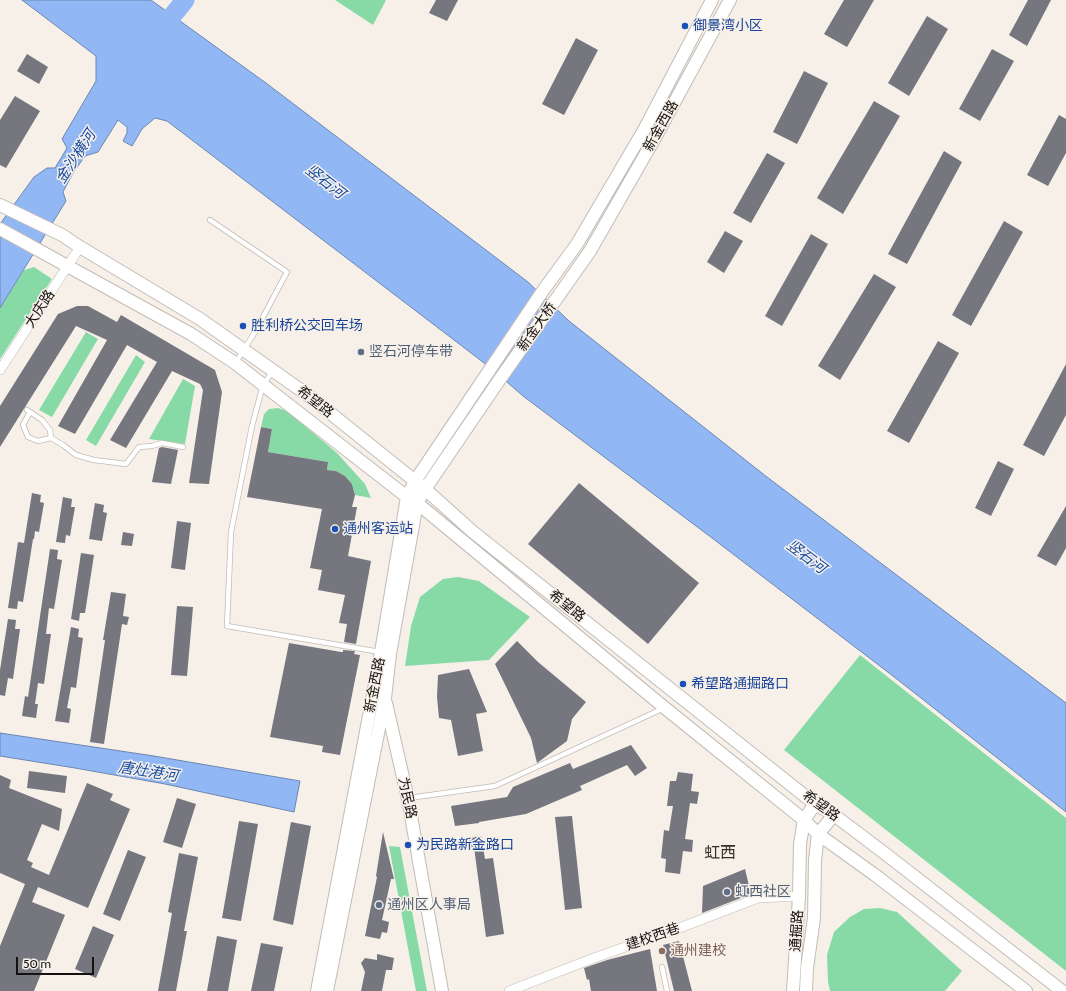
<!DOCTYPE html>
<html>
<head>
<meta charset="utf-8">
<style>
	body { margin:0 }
	#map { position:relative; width:1066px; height:991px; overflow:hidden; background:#f7f0e9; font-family:Cabin,sans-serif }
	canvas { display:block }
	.scale { position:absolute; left:16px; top:957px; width:78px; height:18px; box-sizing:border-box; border:2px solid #151310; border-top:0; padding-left:5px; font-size:12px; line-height:14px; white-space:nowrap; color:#151310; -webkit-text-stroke:3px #f7f0e9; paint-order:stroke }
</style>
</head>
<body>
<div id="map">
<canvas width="1066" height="991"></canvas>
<div class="scale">50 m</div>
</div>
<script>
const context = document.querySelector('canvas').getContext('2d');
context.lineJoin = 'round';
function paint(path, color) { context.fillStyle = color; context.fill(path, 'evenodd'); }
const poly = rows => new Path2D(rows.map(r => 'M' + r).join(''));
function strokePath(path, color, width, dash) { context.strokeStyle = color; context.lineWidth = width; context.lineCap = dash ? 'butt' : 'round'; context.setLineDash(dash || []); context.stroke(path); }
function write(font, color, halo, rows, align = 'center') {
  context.font = font + ' Cabin,"Noto Sans SC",sans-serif'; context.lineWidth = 3; context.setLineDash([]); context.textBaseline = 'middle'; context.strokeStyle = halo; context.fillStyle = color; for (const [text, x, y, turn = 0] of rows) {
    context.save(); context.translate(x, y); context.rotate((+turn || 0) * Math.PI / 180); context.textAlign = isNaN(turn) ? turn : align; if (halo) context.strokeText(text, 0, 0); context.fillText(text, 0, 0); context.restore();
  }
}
const green = poly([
	[335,0,386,0,373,25],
	[34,267,52,279,0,359,0,308,24,270],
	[86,332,98,339,52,417,39,410],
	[136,355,145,362,96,446,86,440],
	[183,379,195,386,185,444,149,439],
	[278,408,287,411,337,453,365,484,371,498,355,495,352,484,345,476,336,471,327,470,328,462,268,452,272,429,261,427,264,414,269,409],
	[458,577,479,581,530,617,489,660,405,666,411,626,420,597,443,579],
	[860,655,1066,818,1066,971,784,750],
	[389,846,400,847,427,991,416,991],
	[880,908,897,912,962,971,945,991,830,991,828,982,827,955,834,932,850,917,864,909]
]);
const water = poly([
	[22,0,151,0,266,83,528,282,569,321,767,477,1066,703,1066,812,893,676,712,538,523,396,492,369,167,121,155,118,142,129,132,146,123,141,127,133,127,127,118,120,98,152,85,156,73,173,63,192,66,201,0,308,0,224,34,177,47,168,55,168,67,148,62,139,96,81,96,56,22,0],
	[0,733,154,756,300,781,294,812,165,784,75,768,0,756,0,733]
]);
const river = poly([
	[157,35,185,0]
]);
const building = poly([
	[436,0,458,0,447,21,429,13],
	[844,0,874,0,847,47,824,34],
	[1028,0,1051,0,1027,46,1009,35],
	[927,16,948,29,909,96,888,83],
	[576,38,598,50,564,115,542,104],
	[992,49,1014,61,980,121,959,109],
	[27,54,48,67,39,84,17,71],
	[804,71,828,83,797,144,773,132],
	[15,96,40,111,6,168,0,165,0,120],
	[874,101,900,116,843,214,817,198],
	[1059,115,1066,119,1066,153,1048,186,1027,175],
	[944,151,962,162,907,264,888,254],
	[767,153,785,163,751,223,733,213],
	[1004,221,1023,232,971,326,952,315],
	[725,231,743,241,724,273,707,262],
	[811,234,828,244,782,326,765,316],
	[874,274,896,287,840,380,818,366],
	[77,306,88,306,117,322,121,315,215,370,222,392,209,484,189,483,203,390,200,384,172,371,126,448,110,440,157,362,127,345,75,434,58,426,107,340,76,326,0,447,0,406,58,314],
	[938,341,959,353,909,443,887,431],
	[1066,364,1066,415,1044,456,1023,445],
	[261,427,272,429,268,452,328,462,327,470,336,471,345,476,352,484,355,495,352,507,357,507,348,556,371,561,356,644,344,642,347,624,339,623,345,595,318,590,322,570,310,568,322,509,247,497],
	[162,447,178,450,171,484,152,482,159,448],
	[998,461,1014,469,991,516,975,508],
	[579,483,699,583,648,644,528,544],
	[32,493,41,495,40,502,44,503,39,532,35,531,34,539,33,539,23,602,18,601,17,609,8,608,18,542,24,543],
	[63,497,72,499,71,507,75,507,70,536,66,535,65,543,56,542],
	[95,503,104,505,103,512,107,513,102,541,89,539],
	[1066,506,1066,548,1056,566,1037,556],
	[177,521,191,523,185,570,171,568],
	[123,532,134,534,132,546,121,545],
	[50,549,58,550,57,559,62,560,54,609,49,608,46,634,51,634,44,684,38,683,35,704,38,704,36,718,22,716,25,696,28,697],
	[81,553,94,555,85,613,80,613,79,621,71,619],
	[111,592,126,594,123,616,129,617,127,625,122,624,104,744,90,742,105,640,103,640],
	[177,606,193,607,187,676,171,675],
	[8,619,16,620,15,629,20,629,13,679,8,678,5,696,0,695,0,670],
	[71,627,79,629,78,637,83,638,76,688,71,687,67,708,71,709,69,723,55,721],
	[517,641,538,662,586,702,572,719,567,741,537,763,531,738,495,664],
	[289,643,341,652,343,652,343,650,355,651,354,654,360,655,340,755,322,752,323,746,270,737],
	[469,669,487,712,476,714,483,751,458,756,451,720,439,718,437,697,438,675],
	[631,745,647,768,635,776,627,765,580,786,582,790,526,814,479,822,479,823,455,826,451,806,507,797,513,787,570,763,573,769],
	[29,771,67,776,65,793,27,788],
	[678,772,693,774,691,791,699,792,697,804,690,803,685,839,693,840,692,852,683,851,680,874,665,872,666,859,661,858,664,830,669,831,673,806,667,806,670,781,676,781],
	[0,775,11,780,9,788,62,809,59,831,42,824,27,860,33,863,31,867,49,875,87,783,113,794,110,800,130,809,88,908,38,887,32,902,65,915,34,991,0,991,0,946,25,884,0,873],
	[177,798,196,804,182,848,163,842],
	[572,816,582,908,565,910,555,817],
	[239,821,258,824,241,921,222,918],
	[291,822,311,826,293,925,273,920],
	[383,832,394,879,391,879,382,920,389,922,387,933,382,932,380,939,365,936,377,877,376,876],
	[481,836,485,859,493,858,504,934,486,937,474,847,458,850,457,841],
	[128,850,146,857,120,921,103,914],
	[179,853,198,857,184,931,187,931,176,991,158,991,172,913,168,912],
	[745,869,751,894,702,913,703,886],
	[93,926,114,935,96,978,75,969],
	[217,936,237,940,228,991,207,991],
	[679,941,692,991,674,991,663,945],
	[261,943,283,947,274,991,251,991],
	[650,949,657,991,591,991,589,979,587,980,584,968,607,960],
	[377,954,394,958,392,970,386,970,382,991,361,991,365,972,361,963,365,958,377,960]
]);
const lane = poly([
	[210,220,287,272,255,332,236,362],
	[273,371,263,385,252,426,231,532,227,626,380,652],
	[27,410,42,420,50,430,51,438,63,445,76,455,94,460,126,464,139,447,152,446,162,443,183,447],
	[30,412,23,425,28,437,38,441,51,438],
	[409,798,495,786,664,708],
	[662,967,667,991]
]);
const street = poly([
	[0,370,80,247],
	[509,991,594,958,682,927,758,898,799,896]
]);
const secondary = poly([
	[0,205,62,235,80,247,200,319,309,396,425,489,473,532,815,804,834,815,883,852,1062,991],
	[0,229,191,334,235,363,407,497,417,503,665,708,804,820,818,834,875,875,1026,991],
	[386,703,408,799,442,991],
	[317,991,381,652,407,497,415,481,542,292,577,244,644,130,712,0],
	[327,991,385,698,390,654,417,503,425,489,500,379,590,251,656,136,730,0],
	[793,991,799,896,800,844,804,820,815,804],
	[806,991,807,968,814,918,815,860,818,834,834,815]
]);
const markers = [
	[685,26,4,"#1a4fb4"],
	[243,326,4,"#1a4fb4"],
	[361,352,4,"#5c6f8a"],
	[335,529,4,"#1a4fb4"],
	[683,684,4,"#1a4fb4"],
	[408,845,4,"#1a4fb4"],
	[727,892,4,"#5c6f8a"],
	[379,905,4,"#5c6f8a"],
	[662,951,4,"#8d6e63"]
];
const transitNames = [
	["御景湾小区",693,26],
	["胜利桥公交回车场",251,326],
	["通州客运站",343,529],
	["希望路通掘路口",691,684],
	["为民路新金路口",416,845]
];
const streetNames = [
	["新金西路",661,126,-61],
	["大庆路",40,309,-57],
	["新金大桥",537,327,-55],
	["希望路",315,402,38],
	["希望路",567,606,39],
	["新金西路",375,685,-79],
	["为民路",407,798,78],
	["希望路",821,806,35],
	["通掘路",797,931,-86],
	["建校西巷",653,937,-19]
];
const serviceNames = [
	["竖石河停车带",369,352],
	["虹西社区",735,892],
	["通州区人事局",387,905]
];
const educationNames = [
	["通州建校",670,951]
];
const waterNames = [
	["金沙横河",76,157,-57],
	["竖石河",325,182,38],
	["竖石河",806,557,37],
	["唐灶港河",148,772,9]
];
const quarterNames = [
	["虹西",720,853]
];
paint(green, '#87daa6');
paint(water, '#91b8f5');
strokePath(water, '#6c86b0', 1);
strokePath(river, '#91b8f5', 19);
paint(building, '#75767e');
strokePath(lane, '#c3bcb6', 6);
strokePath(street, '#c3bcb6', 10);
strokePath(secondary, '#c3bcb6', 14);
strokePath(lane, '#fff', 4.5);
strokePath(street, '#fff', 9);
strokePath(secondary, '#fff', 12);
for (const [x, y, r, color] of markers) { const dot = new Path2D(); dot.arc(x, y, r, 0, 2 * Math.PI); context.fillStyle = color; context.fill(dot); strokePath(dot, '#f7f0e9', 1.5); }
write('14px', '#164399', '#f7f0e9', transitNames, 'left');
write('14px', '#151310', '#f7f0e9', streetNames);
write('14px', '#4e5e75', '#f7f0e9', serviceNames, 'left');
write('14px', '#785e54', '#f7f0e9', educationNames, 'left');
write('italic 15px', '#164ea5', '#f7f0e9', waterNames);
write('16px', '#35302a', '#f7f0e9', quarterNames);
</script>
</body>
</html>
